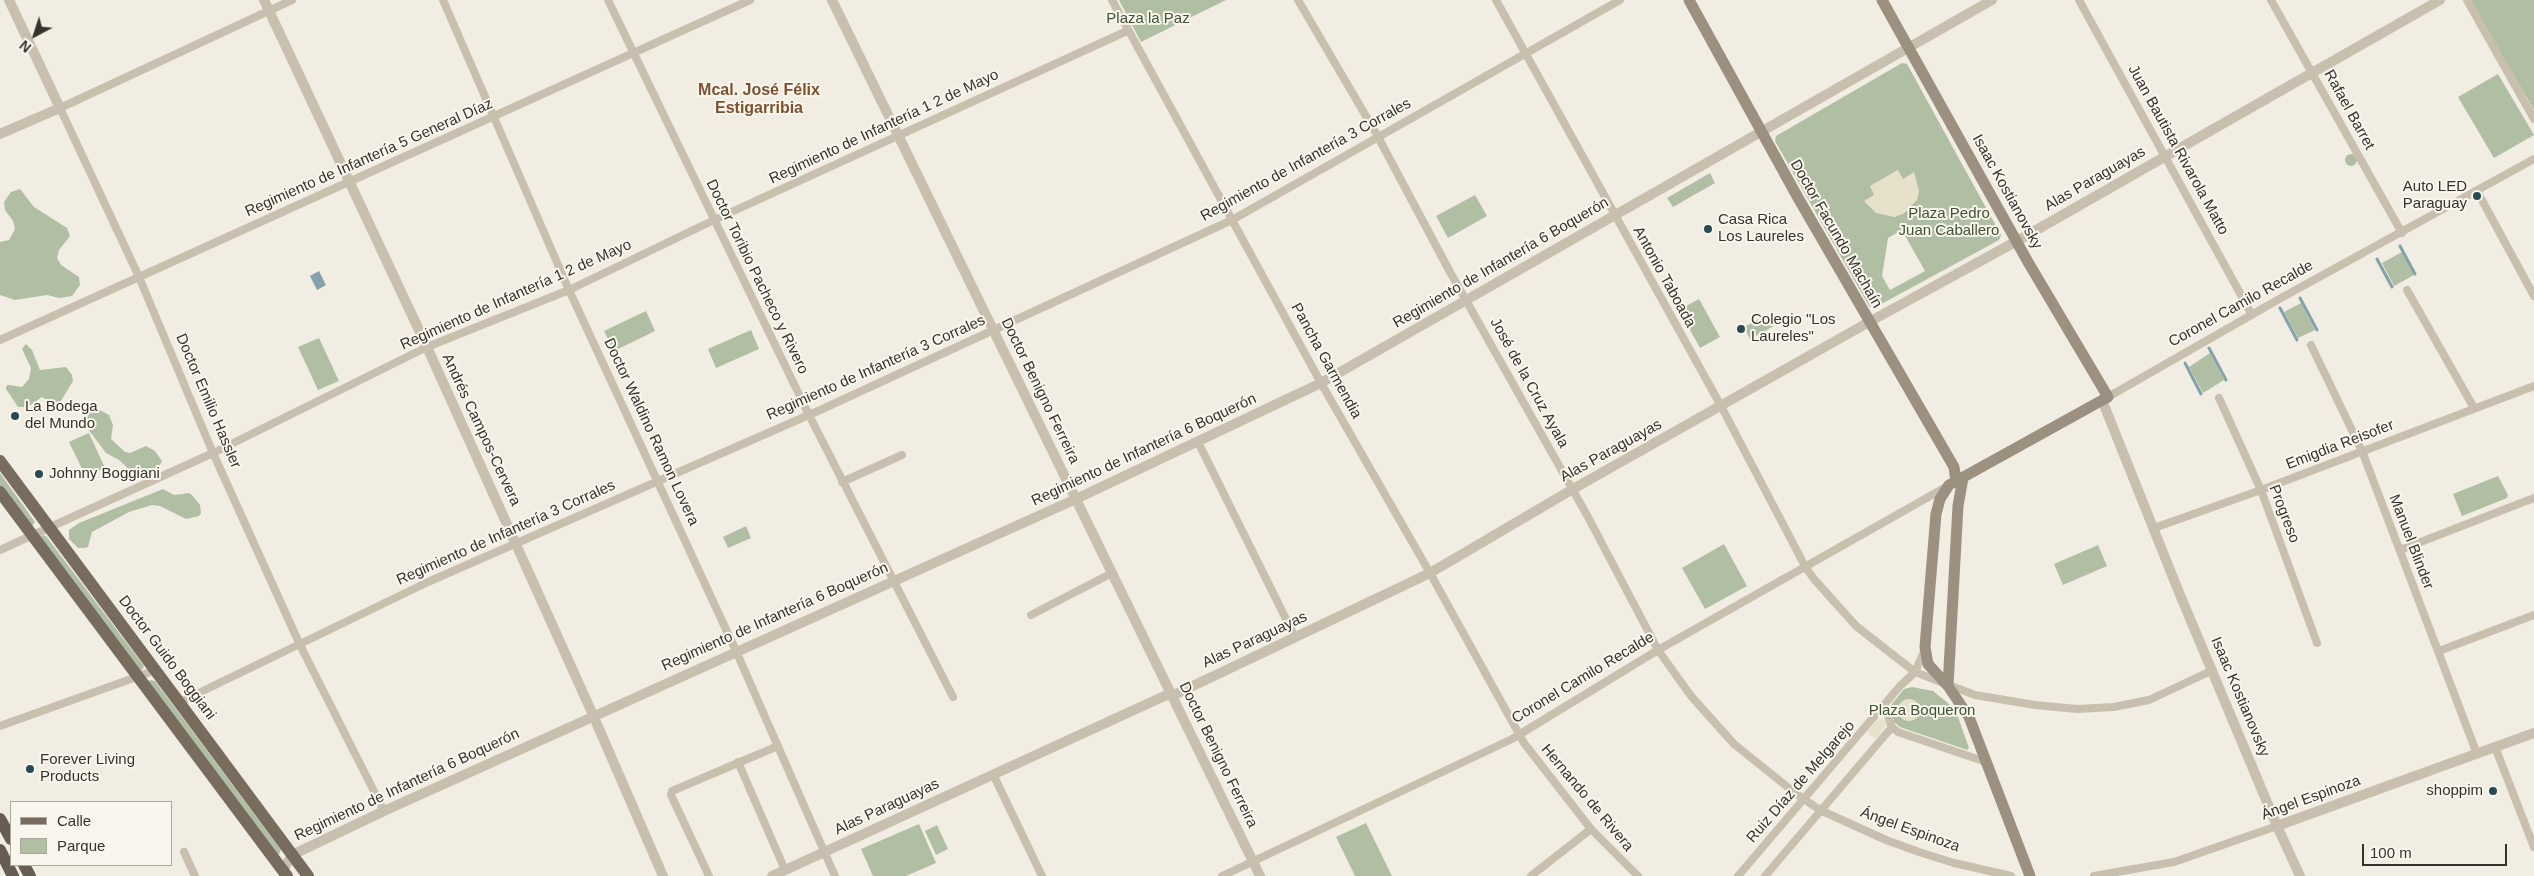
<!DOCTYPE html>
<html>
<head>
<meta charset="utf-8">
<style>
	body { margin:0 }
	#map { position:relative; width:2534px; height:876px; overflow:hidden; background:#f1ede2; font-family:Arial,sans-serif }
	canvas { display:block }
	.legend { position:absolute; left:10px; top:801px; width:162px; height:65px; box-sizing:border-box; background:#f9f6ee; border:1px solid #aca8a0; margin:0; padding:6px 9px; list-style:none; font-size:15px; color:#38322c }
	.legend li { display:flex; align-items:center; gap:10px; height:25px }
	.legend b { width:25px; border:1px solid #aca8a0 }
	.north { position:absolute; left:10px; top:10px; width:50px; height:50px; -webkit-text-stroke:4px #f9f6ee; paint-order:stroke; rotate:220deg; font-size:14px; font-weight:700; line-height:20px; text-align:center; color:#38322c }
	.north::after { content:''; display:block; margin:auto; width:18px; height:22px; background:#38322c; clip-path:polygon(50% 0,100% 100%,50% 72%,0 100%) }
	.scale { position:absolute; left:2362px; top:844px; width:145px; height:22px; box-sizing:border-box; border:2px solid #38322c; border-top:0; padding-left:6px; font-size:15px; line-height:18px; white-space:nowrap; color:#38322c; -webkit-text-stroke:4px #f9f6ee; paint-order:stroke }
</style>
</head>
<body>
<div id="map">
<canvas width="2534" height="876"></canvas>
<ul class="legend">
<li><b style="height:6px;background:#786c5f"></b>Calle</li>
<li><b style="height:14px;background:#b0bfa3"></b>Parque</li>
</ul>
<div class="north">N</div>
<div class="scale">100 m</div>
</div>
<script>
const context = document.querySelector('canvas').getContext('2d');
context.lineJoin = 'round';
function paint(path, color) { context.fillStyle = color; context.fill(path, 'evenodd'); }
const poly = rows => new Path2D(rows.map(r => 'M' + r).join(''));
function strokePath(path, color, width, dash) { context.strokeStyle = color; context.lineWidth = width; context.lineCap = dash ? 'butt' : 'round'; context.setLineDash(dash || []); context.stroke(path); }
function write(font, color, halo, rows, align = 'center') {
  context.font = font + ' Arial,sans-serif'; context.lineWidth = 4; context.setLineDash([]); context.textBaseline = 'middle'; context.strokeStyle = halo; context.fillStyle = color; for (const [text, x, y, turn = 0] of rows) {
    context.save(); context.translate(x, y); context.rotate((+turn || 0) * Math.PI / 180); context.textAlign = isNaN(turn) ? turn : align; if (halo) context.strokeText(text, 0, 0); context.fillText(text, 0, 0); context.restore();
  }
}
const green = poly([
	[1119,0,1226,0,1141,42],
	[2470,0,2534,0,2534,110],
	[1902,63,1907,64,2001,235,1999,240,1874,308,1869,306,1775,141,1776,136],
	[1898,170,1911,209,1894,217,1875,195,1871,186],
	[1902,230,1925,271,1890,290,1882,276,1888,238],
	[2498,74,2534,135,2494,158,2458,97],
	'2345 160a6 6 0 1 1 12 0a6 6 0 1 1-12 0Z',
	[1710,173,1715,183,1673,207,1667,198],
	[20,189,34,207,67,228,70,236,59,250,57,258,61,265,79,277,80,285,72,296,59,298,47,295,15,300,0,295,0,242,9,240,15,229,13,221,5,210,4,202,11,192],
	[1475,195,1487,216,1448,238,1436,216],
	[2402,252,2414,275,2394,286,2382,263],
	[1699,299,1720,337,1700,348,1679,310],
	[2301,303,2315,330,2298,338,2284,312],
	[646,311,655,331,614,351,604,331],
	[1768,314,1774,326,1750,339,1744,327],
	[751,330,759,349,716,368,708,349],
	[319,338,339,381,318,390,298,347],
	[26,344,32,350,40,370,66,367,72,375,73,381,59,404,55,405,42,397,28,407,18,407,6,389,6,386,9,385,22,387,29,379,31,368,22,349],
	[2210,353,2224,380,2203,393,2189,367],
	[96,408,109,415,113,425,111,439,125,452,130,453,146,446,155,451,162,461,155,474,148,477,134,474,119,460,106,453,88,429,86,419,87,410],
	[89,433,105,468,86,477,69,442],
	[0,473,35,522,31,527,0,487],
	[2498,476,2508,495,2507,498,2462,516,2453,494],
	[163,489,174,495,189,493,192,495,200,505,201,513,199,516,186,519,160,506,152,505,129,512,92,532,88,547,85,548,78,548,69,539,69,530,79,523],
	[746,526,751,538,728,548,723,537],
	[43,535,46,536,144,666,142,670,140,671,40,537],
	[1724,544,1747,586,1705,609,1682,568],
	[2098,545,2107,566,2063,585,2054,564],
	[151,680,155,681,281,850,278,856,148,681],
	[1912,687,1933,691,1948,703,1957,714,1969,748,1967,750,1900,727,1894,722,1891,705,1904,689],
	[1366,823,1392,876,1355,876,1336,837],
	[919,824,936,863,906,876,873,876,861,849],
	[937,825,948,849,936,855,925,831]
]);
const plaza = poly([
	[1898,170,1903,179,1914,172,1919,191,1917,200,1903,214,1894,217,1876,213,1864,201,1874,195,1870,186],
	'1898 710a11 11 0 1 1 22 0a11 11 0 1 1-22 0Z',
	[1878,719,1883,719,1888,723,1875,739,1867,732]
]);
const water = poly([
	[319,271,326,285,317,290,310,276]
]);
const stream = poly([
	[2400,246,2415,274],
	[2377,259,2392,287],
	[2300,298,2317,330],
	[2280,308,2297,340],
	[2209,348,2226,380],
	[2185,363,2201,394]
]);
const minor = poly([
	[292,0,60,108,139,277,213,453,300,645,384,811],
	[443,0,569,290,736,651,835,876],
	[608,0,809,415,953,697],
	[1112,0,1321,383,1430,573,1524,743,1591,829,1638,876],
	[1298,0,1377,135,1450,272,1588,517,1658,650,1691,696,1734,744,1795,793,1820,810,1886,840,1919,852,1954,863,2011,876],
	[1496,0,1721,406,1806,568,1814,579,1856,626,1915,672,1975,695,2035,705,2077,709,2114,707,2149,700,2213,670],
	[2079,0,2252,315],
	[2271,0,2402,233],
	[2467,0,2534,119],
	[2477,191,2534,296],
	[2407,290,2474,408],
	[0,340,750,0],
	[2311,345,2362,451,2477,754],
	[2108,397,2281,298,2534,159],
	[2219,398,2261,490,2317,643],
	[1198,442,1295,637],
	[842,482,902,455],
	[2154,528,2261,490,2534,386],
	[0,550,213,453,427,347,569,290,714,220,1127,31],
	[2400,550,2534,498],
	[1031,615,1112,573],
	[2439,651,2534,615],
	[180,702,428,582,818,411,1232,220,1620,0],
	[1884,705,1892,727,1898,732,1986,762],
	[0,726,156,670],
	[2495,747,2534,847],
	[738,762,785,870],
	[993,774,1042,876],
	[184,852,195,876],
	[709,876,671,795,672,791,778,746],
	[1222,876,1512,739,1658,650,1946,487],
	[1531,876,1591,829],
	[1738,876,1900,686,1915,672,1925,649],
	[1765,876,1892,727],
	[2094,876,2174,862,2277,826]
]);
const tertiary = poly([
	[264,0,427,347,593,715,663,876],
	[832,0,1260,876],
	[0,134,60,108,9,0],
	[2102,400,2178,590,2277,826,2300,876],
	[2277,826,2534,733],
	[283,870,292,855,384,811,1076,499,1321,383,1992,0],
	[772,876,1171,693,1176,694,1430,573,1573,489,1869,322,2017,241,2440,0]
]);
const secondary = poly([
	[1689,0,1797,196,1954,467,1956,482],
	[1882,0,2028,262,2108,397,1949,485,1940,499,1936,514,1925,647,1928,664,1948,686,1969,717,2030,876],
	[1948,686,1958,506,1963,478]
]);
const primary = poly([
	[0,461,308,876],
	[0,492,287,876]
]);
const trunk = poly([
	[0,819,11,839],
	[0,850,13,876],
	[24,865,30,876]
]);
const markers = [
	[2477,196,5,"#264955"],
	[1708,229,5,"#264955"],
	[1741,329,5,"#264955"],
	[15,416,5,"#264955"],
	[39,474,5,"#264955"],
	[30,769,5,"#264955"],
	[2493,791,5,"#264955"]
];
const parkNames = [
	["Plaza la Paz",1148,19],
	["Plaza Pedro",1949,214],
	["Juan Caballero",1949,231],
	["Plaza Boqueron",1922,711]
];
const streetNames = [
	["Rafael Barret",2349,110,61],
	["Regimiento de Infantería 1 2 de Mayo",884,127,-25],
	["Juan Bautista Rivarola Matto",2178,150,61],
	["Regimiento de Infantería 5 General Díaz",369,158,-24],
	["Regimiento de Infantería 3 Corrales",1306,160,-29],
	["Alas Paraguayas",2095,179,-30],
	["Isaac Kostianovsky",2007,192,61],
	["Doctor Facundo Machaín",1836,234,60],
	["Regimiento de Infantería 6 Boquerón",1501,263,-30],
	["Doctor Toribio Pacheco y Rivero",757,277,64],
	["Antonio Taboada",1664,277,61],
	["Regimiento de Infantería 1 2 de Mayo",516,295,-24],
	["Coronel Camilo Recalde",2241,304,-29],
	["Pancha Garmendia",1326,361,61],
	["Regimiento de Infantería 3 Corrales",876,368,-24],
	["José de la Cruz Ayala",1529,383,61],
	["Doctor Benigno Ferreira",1040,391,64],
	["Doctor Emilio Hassler",208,401,67],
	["Andrés Campos-Cervera",481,430,65],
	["Doctor Waldino Ramon Lovera",651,432,65],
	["Emigdia Reisofer",2340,445,-21],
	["Regimiento de Infantería 6 Boquerón",1144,450,-25],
	["Alas Paraguayas",1611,451,-29],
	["Progreso",2284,514,69],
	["Regimiento de Infantería 3 Corrales",506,533,-24],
	["Manuel Blinder",2411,542,69],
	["Regimiento de Infantería 6 Boquerón",775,617,-24],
	["Alas Paraguayas",1255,640,-25],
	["Doctor Guido Boggiani",167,658,53],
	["Coronel Camilo Recalde",1583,678,-31],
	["Isaac Kostianovsky",2240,697,67],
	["Doctor Benigno Ferreira",1218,755,64],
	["Ruiz Díaz de Melgarejo",1801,782,-49],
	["Regimiento de Infantería 6 Boquerón",407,785,-25],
	["Hernando de Rivera",1587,798,50],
	["Ángel Espinoza",2311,798,-20],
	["Alas Paraguayas",887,807,-25],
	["Ángel Espinoza",1910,830,20]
];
const poiNames = [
	["Auto LED",2467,187,"right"],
	["Paraguay",2467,204,"right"],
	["Casa Rica",1718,220],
	["Los Laureles",1718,237],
	["Colegio \"Los",1751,320],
	["Laureles\"",1751,337],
	["La Bodega",25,407],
	["del Mundo",25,424],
	["Johnny Boggiani",49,474],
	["Forever Living",40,760],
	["Products",40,777],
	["shoppim",2483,791,"right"]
];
const neighbourhoodNames = [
	["Mcal. José Félix",759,91],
	["Estigarribia",759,109]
];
paint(green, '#b0bfa3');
paint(plaza, '#e7e0cb');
paint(water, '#84a2ab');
strokePath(stream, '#84a2ab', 3);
strokePath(minor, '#c8bfaf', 8);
strokePath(tertiary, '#c8bfaf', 10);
strokePath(secondary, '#9c9080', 11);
strokePath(primary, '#786c5f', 12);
strokePath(trunk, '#685d52', 12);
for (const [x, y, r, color] of markers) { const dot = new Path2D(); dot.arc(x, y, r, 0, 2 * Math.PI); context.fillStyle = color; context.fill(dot); strokePath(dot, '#f9f6ee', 2); }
write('15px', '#415432', '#f9f6ee', parkNames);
write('15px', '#38322c', '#f9f6ee', streetNames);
write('15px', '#38322c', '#f9f6ee', poiNames, 'left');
write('bold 16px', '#7e512e', '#f9f6ee', neighbourhoodNames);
</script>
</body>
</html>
